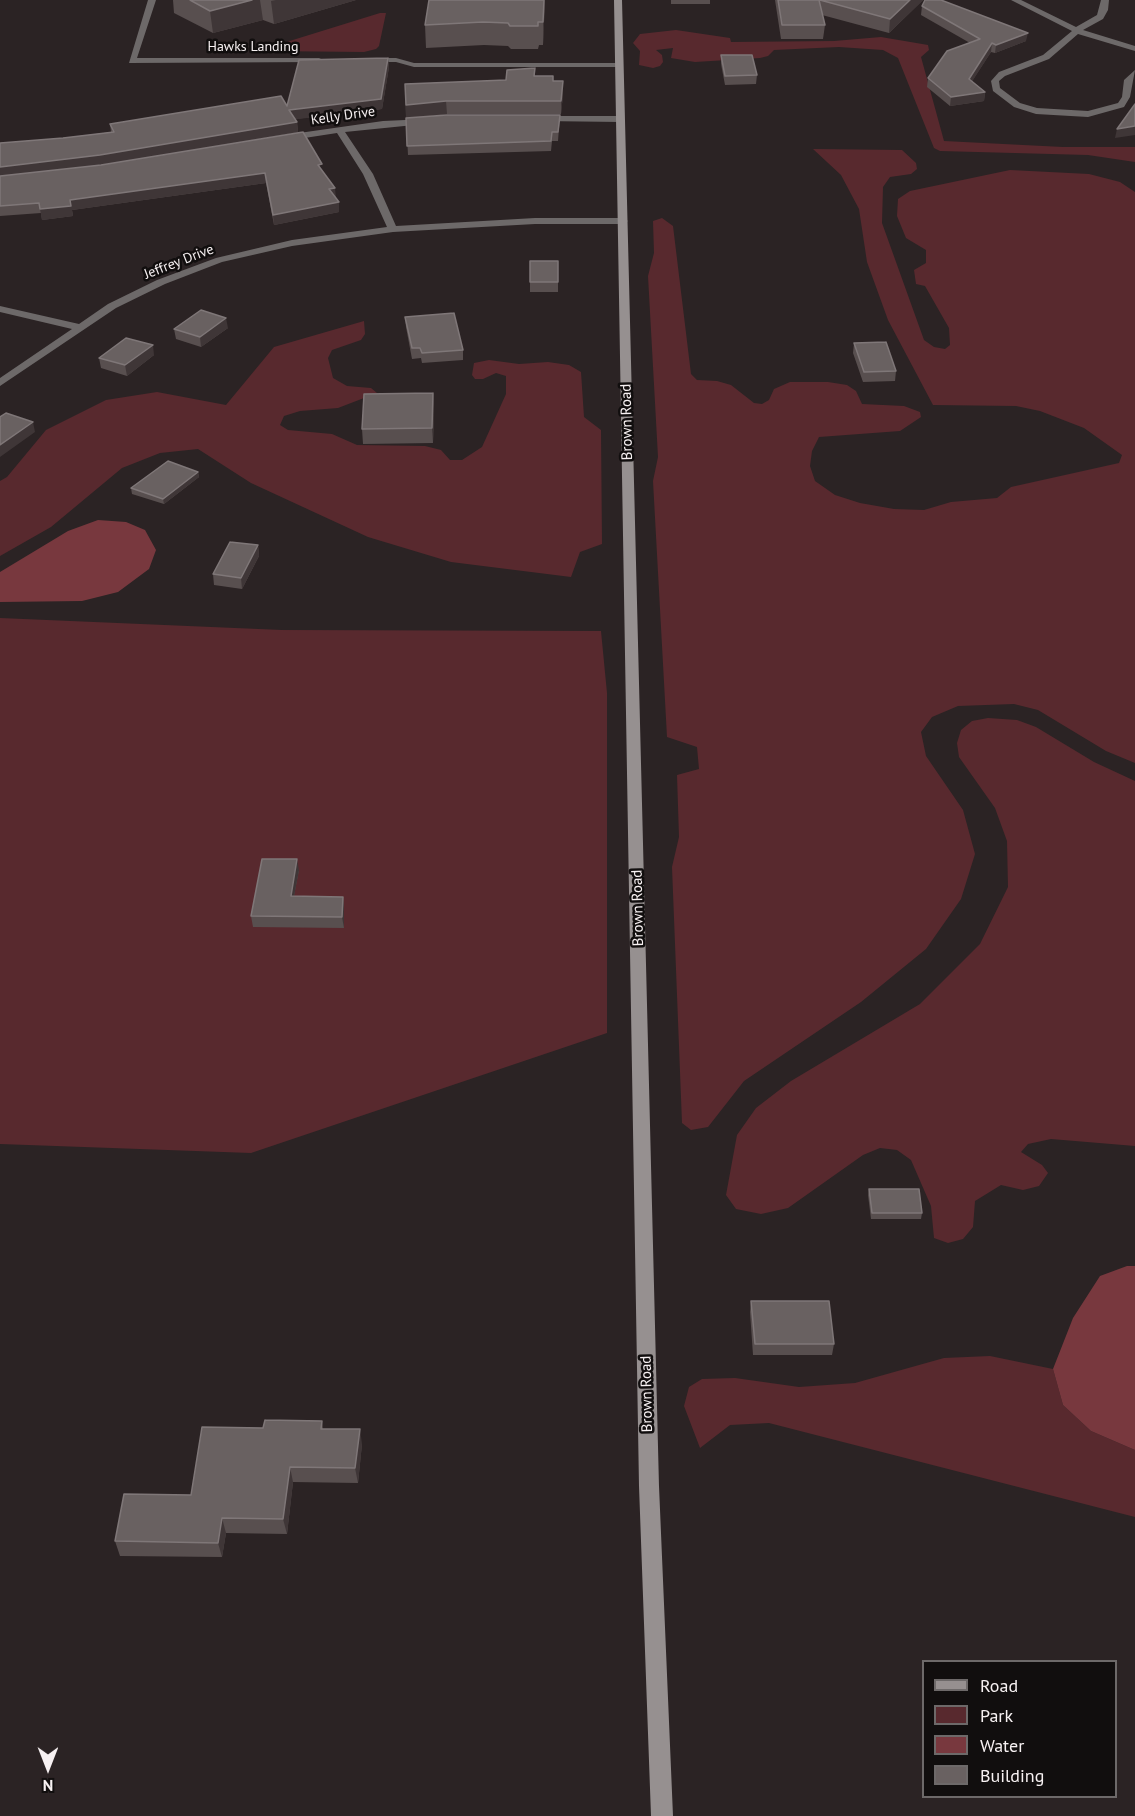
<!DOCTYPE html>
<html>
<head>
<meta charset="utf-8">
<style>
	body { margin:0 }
	#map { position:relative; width:1135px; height:1816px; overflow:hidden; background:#2b2324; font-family:"PT Sans",sans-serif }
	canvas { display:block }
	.legend { position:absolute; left:922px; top:1660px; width:195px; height:138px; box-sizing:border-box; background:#110e0e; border:2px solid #6d6969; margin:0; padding:8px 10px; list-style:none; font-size:18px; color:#f7f1f2 }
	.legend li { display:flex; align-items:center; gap:12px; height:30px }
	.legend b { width:30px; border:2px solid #6d6969 }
	.north { position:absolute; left:18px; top:1738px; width:60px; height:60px; -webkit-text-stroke:4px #110e0e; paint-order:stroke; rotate:180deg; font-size:16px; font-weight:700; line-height:24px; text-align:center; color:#f7f1f2 }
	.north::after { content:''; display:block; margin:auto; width:21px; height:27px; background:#f7f1f2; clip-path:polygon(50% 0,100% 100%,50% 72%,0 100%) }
</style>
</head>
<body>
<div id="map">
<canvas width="1135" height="1816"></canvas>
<ul class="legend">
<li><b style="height:8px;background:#969090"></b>Road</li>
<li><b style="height:16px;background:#58292e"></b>Park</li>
<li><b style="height:16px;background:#78383e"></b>Water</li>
<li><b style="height:16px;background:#696161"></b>Building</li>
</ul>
<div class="north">N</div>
</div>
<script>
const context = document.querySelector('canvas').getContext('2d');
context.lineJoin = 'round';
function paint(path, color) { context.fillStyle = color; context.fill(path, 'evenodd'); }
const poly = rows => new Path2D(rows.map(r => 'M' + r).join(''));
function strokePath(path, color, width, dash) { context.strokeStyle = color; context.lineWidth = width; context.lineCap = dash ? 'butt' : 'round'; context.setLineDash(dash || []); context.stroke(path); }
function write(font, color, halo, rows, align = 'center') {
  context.font = font + ' "PT Sans",sans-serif'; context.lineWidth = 5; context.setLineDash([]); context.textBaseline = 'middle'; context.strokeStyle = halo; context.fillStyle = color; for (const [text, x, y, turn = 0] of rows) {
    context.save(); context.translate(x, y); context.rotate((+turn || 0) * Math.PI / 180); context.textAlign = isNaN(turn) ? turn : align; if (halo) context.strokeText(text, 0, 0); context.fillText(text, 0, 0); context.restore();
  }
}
const green = poly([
	[380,13,386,13,379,46,376,49,364,52,266,51,267,48],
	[676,30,730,38,731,42,834,41,881,37,928,45,929,50,921,57,944,141,1063,147,1135,147,1135,162,1088,155,940,151,934,148,898,58,883,50,839,47,774,50,768,56,760,58,695,62,671,58,673,48,656,50,662,55,663,62,660,66,653,68,639,65,640,51,633,43,640,34],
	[813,149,902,150,916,163,917,169,911,174,890,177,883,187,882,223,924,340,934,347,945,349,950,345,949,328,925,286,916,284,914,270,926,263,926,250,906,238,897,216,898,199,910,191,1010,170,1089,174,1120,182,1135,192,1135,763,1106,751,1038,710,1014,704,958,706,932,717,921,732,926,756,963,810,975,854,961,899,926,949,861,1002,744,1081,708,1127,691,1130,682,1123,672,867,679,837,677,775,699,769,697,747,667,737,653,481,658,457,648,276,654,253,653,221,662,218,673,226,691,374,697,380,717,381,731,385,754,403,762,404,769,400,774,389,790,382,828,382,847,385,856,391,862,404,904,406,920,412,921,417,900,431,819,437,812,451,810,466,815,481,835,495,860,503,894,509,924,510,951,502,997,498,1011,487,1119,463,1122,455,1084,428,1040,411,1016,406,933,405,888,320,867,262,859,209,841,175],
	[364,321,365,334,361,340,332,350,328,358,333,378,347,386,371,388,377,393,338,408,300,411,284,416,280,425,288,430,332,434,357,445,425,446,441,450,450,460,462,460,482,447,506,394,506,376,496,373,483,379,475,379,472,375,474,363,489,360,519,364,548,362,569,365,581,372,584,417,601,430,602,544,580,552,571,577,451,562,368,537,251,483,198,449,160,453,122,468,51,527,0,556,0,481,7,477,46,430,106,400,157,392,226,405,274,347],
	[0,618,282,630,601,631,607,693,607,1033,251,1153,0,1144],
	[988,718,1017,720,1036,727,1094,762,1135,781,1135,1146,1051,1139,1028,1144,1021,1152,1042,1165,1048,1173,1039,1186,1023,1190,1001,1185,975,1201,973,1227,963,1239,948,1243,934,1238,931,1206,911,1160,897,1150,880,1148,863,1155,788,1208,761,1214,736,1209,726,1195,737,1135,756,1108,791,1081,920,1004,980,944,1008,887,1007,841,995,808,959,757,957,743,961,730,972,721],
	[990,1356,1053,1369,1063,1405,1091,1431,1135,1450,1135,1517,769,1423,730,1425,700,1448,684,1406,689,1387,702,1379,735,1378,799,1387,855,1383,944,1358]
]);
const water = poly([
	[98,520,126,522,145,530,156,550,149,569,118,592,82,601,0,602,0,572,68,531],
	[1127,1266,1135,1266,1135,1450,1091,1431,1063,1405,1053,1369,1073,1318,1100,1276]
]);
const street = poly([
	[148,0,156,0,137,58,319,58,323,60,319,62,129,63,148,0],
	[1011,0,1021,0,1076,27,1097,15,1101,0,1109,0,1108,10,1103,19,1083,30,1135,46,1135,51,1078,34,1049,59,1005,76,999,81,1000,88,1020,103,1037,108,1088,111,1118,103,1122,97,1124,80,1135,70,1130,97,1124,107,1088,117,1036,114,1014,107,993,91,991,81,999,72,1043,55,1072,31,1011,0],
	[370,58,396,58,414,63,619,63,623,65,619,67,414,67,396,62,367,62,367,58,370,58],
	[538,116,620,116,624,119,620,122,541,121,537,118,538,116],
	[427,119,428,121,424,124,345,132,373,174,396,226,535,218,623,218,628,221,623,224,535,224,393,232,292,246,222,262,165,284,116,308,0,386,0,378,72,329,0,312,0,306,79,324,108,304,157,280,216,258,292,240,387,227,363,174,337,133,285,141,281,138,285,135,383,121,427,119]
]);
const secondary = poly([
	[614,0,622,0,659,1486,673,1816,651,1816,639,1486,614,0]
]);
const wall = poly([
	[173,0,356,0,274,24,263,20,213,33,174,13],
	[429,0,545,0,543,45,539,45,538,49,511,49,508,46,484,45,426,48,425,25],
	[671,0,710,0,710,4,671,4],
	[775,0,923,0,889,33,822,15,825,25,823,39,781,39],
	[922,6,1026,41,995,53,991,52,972,81,985,92,984,101,950,106,927,87,928,78,970,43,921,15],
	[721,55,757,75,756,84,725,85,721,64],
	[388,58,389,67,382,109,295,119,297,122,298,132,102,165,322,171,336,198,339,212,274,225,266,183,72,210,73,216,42,220,41,213,0,216,0,143,63,138,111,132,110,124,287,106],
	[535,68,535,76,553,81,563,94,561,114,447,114,406,118,405,84,506,80],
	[560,115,558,141,552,141,551,151,408,155,406,118],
	[558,261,558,292,530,292,530,282],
	[405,317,463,350,463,360,422,363,421,358,412,359,406,327],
	[228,328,201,347,176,339,174,329],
	[854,343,896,371,895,381,863,382,853,353],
	[154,355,127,376,101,368,99,358],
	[433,393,434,409,433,443,363,444,362,429],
	[198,472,199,477,164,504,132,494,131,488],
	[258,545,259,556,242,589,214,585,213,574],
	[299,870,294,896,343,897,344,908,344,928,253,927,251,916],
	[869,1189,922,1213,921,1219,871,1219,868,1195],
	[751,1301,834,1344,832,1355,753,1355,750,1312],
	[322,1421,323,1429,362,1444,358,1483,293,1482,287,1534,226,1533,222,1557,120,1556,115,1541,191,1495,263,1428]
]);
const shadedWall = poly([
	[252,0,260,0,263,20,213,33,210,11],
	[276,0,356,0,274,24,271,1],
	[544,0,545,0,543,45,543,22],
	[910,0,923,0,889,33,890,19],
	[1028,33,1026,41,995,53,996,45],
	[992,43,991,52,968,88,969,79],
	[388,58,389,67,382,109,290,120,289,110],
	[563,81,563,94,561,114,561,101],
	[985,92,984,101,950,106,951,97],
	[446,101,447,114,406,118,406,105],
	[297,122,298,132,102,165,0,178,0,167],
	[1135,126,1135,135,1115,138,1117,129],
	[265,173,266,183,72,210,73,216,42,220,40,209,70,200],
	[335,188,336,198,329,189],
	[339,202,339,212,274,225,273,215],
	[226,318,228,328,201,347,200,337],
	[153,345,154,355,127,376,125,365],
	[433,393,434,409,433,443,432,428],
	[33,422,35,432,0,457,0,445],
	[198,472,199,477,164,504,163,499],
	[258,545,259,556,242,589,241,578],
	[297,859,299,870,292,907,291,896],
	[343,897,344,908,344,928,342,917],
	[360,1429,362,1444,358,1483,355,1468],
	[290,1467,293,1482,287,1534,283,1519],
	[222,1518,226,1533,222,1557,218,1543]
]);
const building = poly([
	[190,0,252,0,210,11,190,0],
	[429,0,544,0,543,22,538,22,538,26,510,26,508,23,483,22,425,25,429,0],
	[778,0,819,0,825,25,782,25,778,0],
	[820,0,910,0,890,19,820,0],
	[925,0,941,0,1028,33,996,45,992,43,969,79,985,92,951,97,928,78,947,51,980,39,922,6,925,0],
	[721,55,752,55,757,75,725,76,721,55],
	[388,58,381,99,289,110,297,122,100,155,0,167,0,143,63,138,114,132,110,124,281,96,287,106,299,60,388,58],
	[535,68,534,76,553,76,553,81,563,81,561,101,446,101,406,105,405,84,506,80,507,70,535,68],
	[1135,104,1135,126,1117,129,1135,104],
	[447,115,560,115,558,132,552,132,551,141,407,146,406,118,447,115],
	[303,132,322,164,318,165,335,188,329,189,339,202,273,215,265,173,70,200,71,206,40,209,39,203,0,206,0,176,101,165,303,132],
	[530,261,558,261,558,282,530,282,530,261],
	[201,310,226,318,200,337,174,329,201,310],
	[454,313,463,350,422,353,420,348,412,348,405,317,454,313],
	[126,338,153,345,125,365,99,358,126,338],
	[886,342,896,371,864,372,854,343,886,342],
	[433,393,432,428,362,429,364,394,433,393],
	[6,413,33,422,0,445,0,417,6,413],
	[168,461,198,472,163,499,131,488,168,461],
	[230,542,258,545,241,578,213,574,230,542],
	[262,859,297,859,291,896,343,897,342,917,251,916,262,859],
	[869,1189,919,1189,922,1213,872,1213,869,1189],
	[751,1301,829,1301,834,1344,755,1344,751,1301],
	[265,1420,322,1421,321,1429,360,1429,355,1468,290,1467,283,1519,222,1518,218,1543,115,1541,124,1494,191,1495,202,1427,263,1428,265,1420]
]);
const farStreetnames = [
	["Hawks Landing",253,47],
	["Kelly Drive",343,116,-8],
	["Jeffrey Drive",179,262,-21]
];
const streetNames = [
	["Brown Road",627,422,-91],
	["Brown Road",638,908,-91],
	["Brown Road",647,1394,-91]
];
paint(green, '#58292e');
paint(water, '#78383e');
paint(street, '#6d6969');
paint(secondary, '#969090');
paint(wall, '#584f4f');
paint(shadedWall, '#3f3637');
paint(building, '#696161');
strokePath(building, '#7f7778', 1.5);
write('14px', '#f7f1f2', '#110e0e', farStreetnames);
write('15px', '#f7f1f2', '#110e0e', streetNames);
</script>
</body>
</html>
